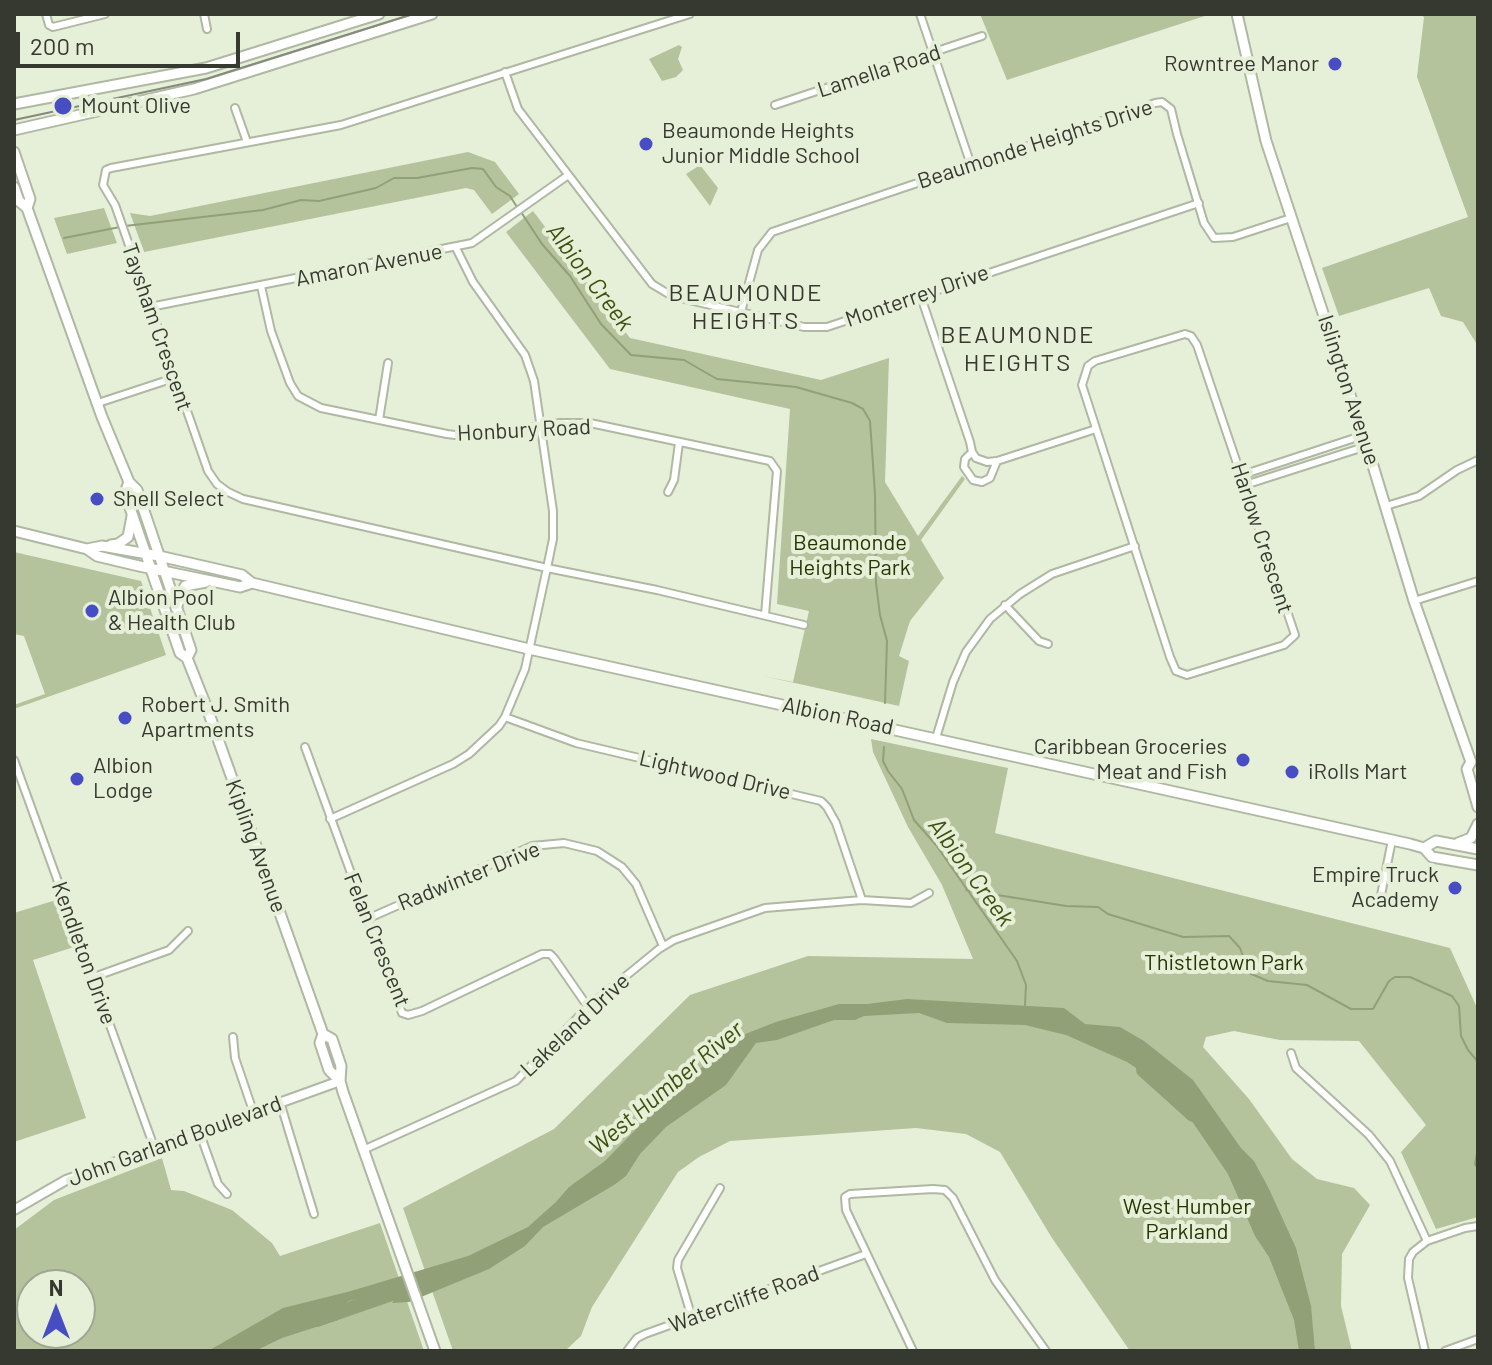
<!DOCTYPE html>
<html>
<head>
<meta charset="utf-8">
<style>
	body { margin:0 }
	#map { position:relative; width:1492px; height:1365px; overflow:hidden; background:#e6efd8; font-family:Barlow,sans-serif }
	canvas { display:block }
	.frame { position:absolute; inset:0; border:16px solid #353930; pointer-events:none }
	.north { position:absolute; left:16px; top:1269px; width:80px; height:80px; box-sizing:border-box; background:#e6efd8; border:2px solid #9fa695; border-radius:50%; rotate:0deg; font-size:22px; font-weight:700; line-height:32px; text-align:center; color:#353930 }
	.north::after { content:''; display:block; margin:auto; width:28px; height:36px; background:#474ec3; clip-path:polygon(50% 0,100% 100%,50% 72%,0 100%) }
	.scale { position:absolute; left:16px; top:32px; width:224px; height:36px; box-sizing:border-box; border:4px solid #353930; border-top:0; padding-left:10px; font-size:24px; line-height:28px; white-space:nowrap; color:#353930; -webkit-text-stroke:6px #e6efd8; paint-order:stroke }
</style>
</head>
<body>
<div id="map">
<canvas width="1492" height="1365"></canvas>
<div class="frame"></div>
<div class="north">N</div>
<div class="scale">200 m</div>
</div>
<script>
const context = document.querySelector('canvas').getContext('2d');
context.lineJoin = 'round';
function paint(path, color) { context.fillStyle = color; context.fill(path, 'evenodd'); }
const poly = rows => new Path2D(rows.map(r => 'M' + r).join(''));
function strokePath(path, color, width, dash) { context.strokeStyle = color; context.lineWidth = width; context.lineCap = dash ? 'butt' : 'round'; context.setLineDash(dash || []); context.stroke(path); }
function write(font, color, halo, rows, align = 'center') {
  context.font = font + ' Barlow,sans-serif'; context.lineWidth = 8; context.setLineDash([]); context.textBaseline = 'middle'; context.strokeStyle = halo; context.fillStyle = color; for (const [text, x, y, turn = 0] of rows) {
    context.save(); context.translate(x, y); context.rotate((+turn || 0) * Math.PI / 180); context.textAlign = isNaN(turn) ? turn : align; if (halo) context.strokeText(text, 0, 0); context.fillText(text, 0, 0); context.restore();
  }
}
const green = poly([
	[980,14,1211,14,1007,80],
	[1420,14,1478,14,1478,346,1463,322,1441,316,1429,288,1339,316,1322,268,1468,217,1417,77,1424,17],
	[679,45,682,47,678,59,683,70,676,77,662,81,649,59],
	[468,152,495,162,519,194,492,214,474,190,466,188,144,252,130,213,150,216],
	[700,165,718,188,710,206,686,174],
	[104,208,117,243,67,254,54,218],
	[533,211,630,338,821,380,889,358,885,482,918,536,962,476,965,479,921,540,944,578,910,621,899,656,909,661,899,706,763,676,793,682,809,611,777,604,790,409,610,369,506,232],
	[14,552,141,581,166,655,14,709,14,705,45,694,24,636,14,634],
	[871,739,1008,768,995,833,1450,948,1478,1010,1478,1217,1436,1229,1401,1152,1426,1125,1359,1041,1280,1040,1234,1031,1206,1037,1203,1047,1249,1099,1292,1159,1317,1179,1354,1188,1370,1205,1342,1254,1341,1306,1352,1351,1130,1351,1052,1238,1000,1152,966,1134,916,1128,730,1141,699,1157,678,1172,592,1307,581,1336,565,1351,453,1351,403,1208,554,1129,690,995,808,956,973,959,942,885,908,827,873,752],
	[56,900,74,947,33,960,86,1118,14,1142,14,913],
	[162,1158,171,1190,184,1191,232,1210,272,1243,280,1256,380,1223,424,1351,14,1351,14,1230,54,1200],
	[32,1285,80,1285,80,1333,32,1333]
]);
const water = poly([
	[907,999,1064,1008,1085,1024,1120,1027,1144,1041,1193,1080,1241,1148,1254,1161,1269,1189,1296,1248,1311,1306,1315,1351,1299,1351,1294,1320,1269,1257,1255,1236,1228,1174,1172,1092,1127,1062,1066,1035,1025,1025,947,1023,919,1013,864,1016,855,1020,834,1020,777,1040,756,1043,726,1085,666,1127,640,1154,626,1176,614,1185,543,1227,525,1246,489,1269,409,1302,392,1303,400,1292,390,1291,349,1301,335,1310,334,1318,338,1320,282,1338,255,1351,208,1351,283,1308,351,1291,468,1256,528,1227,556,1202,569,1187,605,1161,681,1083,700,1069,735,1038,776,1022,839,1004,867,1004]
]);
const stream = poly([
	[521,212,542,244,570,276,601,324,631,355,684,360,717,379,796,387,852,403,863,409,870,421,875,494,876,583,880,615,887,641,885,703],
	[64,238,125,226,263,210,301,200,319,201,376,188,394,178,417,178,472,168,483,169,496,187,510,196,517,207],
	[884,747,883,761,888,771,902,789,914,820,936,845,1017,961,1026,985,1025,1005],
	[966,890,1066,906,1098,907,1108,914,1183,937,1229,936,1240,948,1249,973,1268,981,1307,985,1351,1009,1373,1009,1389,981,1395,977,1410,977,1452,996,1459,1006,1461,1036,1468,1050,1478,1062],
	[1478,1148,1475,1164,1478,1169]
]);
const river = poly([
	[1143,1070,1193,1115],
	[317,1320,415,1286]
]);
const minor = poly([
	[46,14,49,25,53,27,105,14],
	[204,14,207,29],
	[690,14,341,125,111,168,106,170,103,185,115,205,208,471,217,484,228,492,243,499,547,568,657,590,804,625],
	[920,14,971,165],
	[505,72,518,109,652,284,672,296,804,327,827,327,1199,203],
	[775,105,982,36],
	[235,108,247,142],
	[261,286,271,331,290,383,298,396,321,408,447,434,471,437,560,423,590,423,770,461,777,471,765,615],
	[920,294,970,442,972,452,965,459,964,467,973,480,982,482,990,478,997,461,1096,429],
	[150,307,472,243,567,176],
	[741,312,758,250,772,232,1155,103,1162,102,1171,109,1177,134,1204,223,1214,238,1233,237,1291,218],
	[1185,334,1191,336,1197,345,1295,635,1284,645,1187,675,1176,671,1170,657,1082,385,1088,366,1095,361,1185,334],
	[98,403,174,378],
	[379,420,388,363],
	[972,452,976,458,987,462,997,461],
	[1242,475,1364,435],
	[1245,485,1367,446],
	[668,492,674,480,679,443],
	[1386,506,1419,496,1457,470,1478,460],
	[1414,601,1478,581],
	[1005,605,1039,641,1048,644],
	[505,717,576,743,821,801,827,807,836,823,862,900],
	[936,738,953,682,966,652,990,619,1020,594,1052,574,1135,546],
	[305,747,402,1013,408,1015,422,1011,542,954,550,954,554,958,588,1007],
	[14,760,154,1147],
	[330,819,453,764,469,754,499,726,505,717,525,669,547,568,553,539,553,511,534,381,525,355,473,282,456,248],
	[1379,905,1392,840],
	[367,919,532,846,564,843,597,851,622,867,636,884,663,946],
	[91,978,169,950,188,931],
	[233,1037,235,1058,253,1111],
	[1291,1053,1296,1068,1369,1135,1390,1161,1427,1241],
	[280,1102,314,1214],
	[199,1131,218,1184,227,1194],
	[363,1150,516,1081,588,1007,659,949,674,940,765,908,862,900,911,903,929,893],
	[692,1318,677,1268,678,1260,720,1188],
	[627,1351,637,1338,645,1334,866,1254],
	[913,1351,846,1210,845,1197,850,1194,933,1189,945,1190,953,1198,995,1280,1046,1351],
	[1425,1351,1408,1278,1409,1259,1413,1252,1427,1241,1465,1228,1478,1226],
	[1445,1351,1478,1339]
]);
const tertiary = poly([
	[14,1210,66,1180,340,1081]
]);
const secondary = poly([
	[1237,14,1266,141,1367,446,1414,601,1471,762,1467,769,1478,807],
	[14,104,206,68,379,14],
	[14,130,194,89,432,14],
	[14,152,30,199,27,208],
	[14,187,19,201,27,208,102,417,129,482,137,490,191,650,187,658],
	[129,482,125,493,155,581,180,653,187,658,208,711,323,1034,320,1043,329,1070,340,1081],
	[14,531,87,549,97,556,139,566,240,587,252,583],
	[111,545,118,544,128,537,132,516],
	[87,549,102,546,159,556,242,575,252,583,529,649,1410,844,1424,848,1432,857,1478,865],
	[176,608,185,586,206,582],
	[1458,843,1471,838,1478,824],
	[1424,848,1436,841,1478,849],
	[323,1034,332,1039,341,1066,340,1081,343,1092,435,1351]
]);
const tram = poly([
	[14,120,206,79,413,14]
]);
const markers = [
	[1335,64,8,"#474ec3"],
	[63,106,10,"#474ec3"],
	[646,144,8,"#474ec3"],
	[97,499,8,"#474ec3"],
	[92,611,8,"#474ec3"],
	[125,718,8,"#474ec3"],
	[1243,760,8,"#474ec3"],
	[1292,772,8,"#474ec3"],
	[77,779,8,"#474ec3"],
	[1455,888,8,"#474ec3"]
];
const poiNames = [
	["Rowntree Manor",1319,64,"right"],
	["Mount Olive",81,106],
	["Beaumonde Heights",662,131],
	["Junior Middle School",662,156],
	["Shell Select",113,499],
	["Albion Pool",108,598],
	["& Health Club",108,623],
	["Robert J. Smith",141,705],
	["Apartments",141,730],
	["Caribbean Groceries",1227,747,"right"],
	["Meat and Fish",1227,772,"right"],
	["Albion",93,766],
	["Lodge",93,791],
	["iRolls Mart",1308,772],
	["Empire Truck",1439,875,"right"],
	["Academy",1439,900,"right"]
];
const streetNames = [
	["Lamella Road",879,71,-18],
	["Beaumonde Heights Drive",1035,144,-18],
	["Amaron Avenue",369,265,-11],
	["Monterrey Drive",917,296,-19],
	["Taysham Crescent",157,327,71],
	["Islington Avenue",1349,390,72],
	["Honbury Road",524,430,-3],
	["Harlow Crescent",1262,538,72],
	["Albion Road",838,716,12],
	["Lightwood Drive",715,775,13],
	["Kipling Avenue",256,846,70],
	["Radwinter Drive",469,876,-22],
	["Felan Crescent",377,940,68],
	["Kendleton Drive",84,953,70],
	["Lakeland Drive",575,1025,-43],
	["John Garland Boulevard",175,1141,-20],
	["Watercliffe Road",744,1299,-20]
];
const parkNames = [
	["Beaumonde",850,543],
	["Heights Park",850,568],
	["Thistletown Park",1224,963],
	["West Humber",1187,1207],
	["Parkland",1187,1232]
];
const waterNames = [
	["Albion Creek",590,277,53],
	["Albion Creek",971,872,54],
	["West Humber River",666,1088,-40]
];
const neighbourhoodNames = [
	["BEAUMONDE",746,293],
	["HEIGHTS",746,321],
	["BEAUMONDE",1018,335],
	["HEIGHTS",1018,363]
];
paint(green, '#b4c39c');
paint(water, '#91a077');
strokePath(stream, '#91a077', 2);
strokePath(river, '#91a077', 14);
strokePath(minor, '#afb8a2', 10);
strokePath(tertiary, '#afb8a2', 12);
strokePath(secondary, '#afb8a2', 13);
strokePath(minor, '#fff', 6);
strokePath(tertiary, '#fff', 8);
strokePath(secondary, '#fff', 9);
strokePath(tram, '#858b7c', 2);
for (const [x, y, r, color] of markers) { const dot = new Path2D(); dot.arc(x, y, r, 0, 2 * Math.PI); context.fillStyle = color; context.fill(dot); strokePath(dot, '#e6efd8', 3); }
write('22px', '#353930', '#e6efd8', poiNames, 'left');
write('22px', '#353930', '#e6efd8', streetNames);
write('22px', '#273503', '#e6efd8', parkNames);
write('italic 24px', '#3d500e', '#e6efd8', waterNames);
context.letterSpacing = '2px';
write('24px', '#353930', '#e6efd8', neighbourhoodNames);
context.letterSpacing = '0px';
</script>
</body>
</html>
